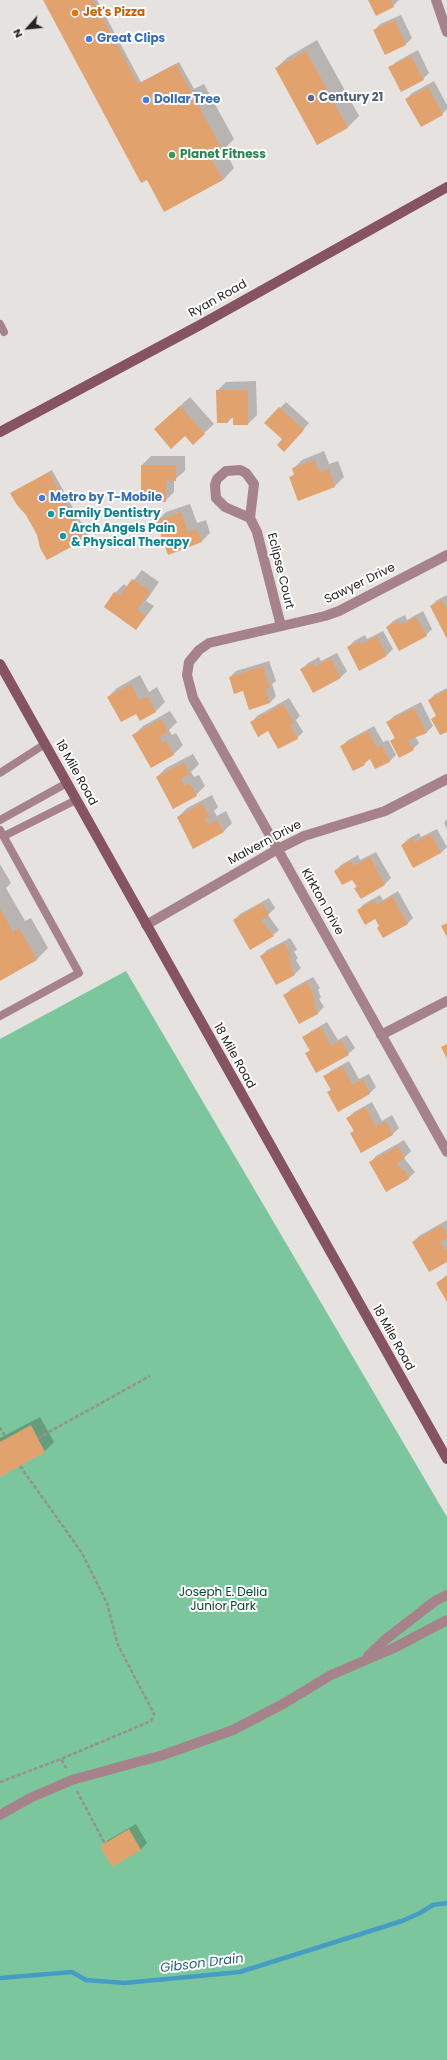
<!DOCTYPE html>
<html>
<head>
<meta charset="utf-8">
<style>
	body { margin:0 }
	#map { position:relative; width:447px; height:2060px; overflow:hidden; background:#e6e2df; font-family:Poppins,sans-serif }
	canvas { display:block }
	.north { position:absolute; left:8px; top:8px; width:40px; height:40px; -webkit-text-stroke:3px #fff; paint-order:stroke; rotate:243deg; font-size:11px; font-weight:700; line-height:16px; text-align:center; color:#262423 }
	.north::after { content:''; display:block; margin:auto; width:14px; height:18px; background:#262423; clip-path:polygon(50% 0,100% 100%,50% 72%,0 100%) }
</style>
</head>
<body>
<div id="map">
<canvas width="447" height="2060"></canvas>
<div class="north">N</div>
</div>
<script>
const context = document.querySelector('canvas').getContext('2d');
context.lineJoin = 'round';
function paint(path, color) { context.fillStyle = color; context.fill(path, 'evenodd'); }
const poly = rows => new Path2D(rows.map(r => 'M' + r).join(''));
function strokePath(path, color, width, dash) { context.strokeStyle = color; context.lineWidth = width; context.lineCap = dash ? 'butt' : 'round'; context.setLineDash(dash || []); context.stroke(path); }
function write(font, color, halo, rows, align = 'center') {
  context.font = font + ' Poppins,sans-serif'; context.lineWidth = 4; context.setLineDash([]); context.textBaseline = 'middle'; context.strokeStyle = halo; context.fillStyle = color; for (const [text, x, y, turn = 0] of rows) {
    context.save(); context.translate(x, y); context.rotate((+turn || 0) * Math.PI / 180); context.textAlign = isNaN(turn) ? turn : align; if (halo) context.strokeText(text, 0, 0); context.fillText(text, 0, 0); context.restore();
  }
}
const green = poly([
	[126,971,447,1517,447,2060,0,2060,0,1039]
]);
const shadow = poly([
	[44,0,97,0,141,82,179,62,194,89,204,84,234,139,224,149,234,168,223,180],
	[369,0,399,0,393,6],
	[401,15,412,38,406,44,385,54,374,31,380,24],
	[317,40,359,116,348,127,276,68,288,57],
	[418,50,429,73,423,79,390,68,396,62],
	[434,81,447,105,447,109,442,114,406,99,412,93],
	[256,381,257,415,248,424,234,416,228,422,217,391,226,382],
	[190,397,214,424,193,443,185,435,164,421],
	[286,402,309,423,290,444,280,408],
	[324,451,329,464,338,461,344,477,335,486,291,478,295,473,293,469,302,460],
	[151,456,185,456,185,471,174,480,174,492,165,501,142,465],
	[52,470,88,535,85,538,38,534,27,514,12,493],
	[190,504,197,523,206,520,210,533,201,542,157,521,166,512],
	[142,570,159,582,146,601,154,606,136,629,115,593,124,584,128,587],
	[447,595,447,637,431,606,437,600],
	[423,611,432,629,426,635,387,627,393,621,405,615,407,620],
	[383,631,393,649,387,655,348,647,354,641,365,635,367,639],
	[337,653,347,671,341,677,313,691,302,669,308,663,319,657,321,661],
	[269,661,276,681,272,684,276,696,270,703,244,689,230,677,236,671],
	[140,675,149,692,157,687,165,702,156,711,137,712,108,697,117,688],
	[447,688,447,730,432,719,437,715,429,700,435,694],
	[289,698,300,716,296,720,303,732,297,738,269,730,251,723,257,716],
	[421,702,433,726,427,732,415,736,419,743,413,749,391,741,395,737,388,722,394,716],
	[170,711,177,722,169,730,172,735,176,733,183,745,174,754,151,767,134,735,143,726],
	[374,726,383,742,388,740,396,755,390,761,376,768,371,758,364,764,342,746,348,740],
	[193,754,199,764,191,772,194,777,199,775,205,786,196,795,157,777,166,768],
	[212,795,218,807,214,811,217,816,226,811,232,823,223,832,178,817,187,808],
	[447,819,447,829,444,823],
	[437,829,447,847,441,853,402,845,408,839,419,833,421,837],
	[376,852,391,878,385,884,361,898,353,878,335,871,341,865,358,855,360,860],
	[0,864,11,883,6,888,25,921,31,918,48,948,37,959,0,980],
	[398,891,413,918,407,924,380,926,375,918,358,910,364,904,380,895,383,900],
	[269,898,275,908,268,915,279,930,273,935,234,920,240,914],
	[290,938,297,949,294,952,298,958,296,960,301,968,295,974,277,984,261,956,267,950],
	[313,977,320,988,318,990,321,997,319,999,324,1007,318,1013,300,1023,285,995,291,989],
	[327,1022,338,1040,347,1035,355,1048,348,1054,317,1072,307,1053,310,1050,303,1038,310,1032],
	[349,1061,359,1079,369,1074,376,1087,370,1093,338,1110,328,1092,331,1089,325,1077,331,1071],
	[372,1102,382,1121,392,1115,399,1128,393,1134,361,1152,351,1134,354,1130,348,1118,354,1112],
	[404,1140,411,1151,404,1158,415,1172,409,1178,386,1191,370,1163,376,1156],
	[447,1220,447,1261,413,1242,419,1236],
	[447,1275,447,1300,437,1283],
	[40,1417,54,1442,45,1451,0,1475,0,1438],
	[136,1824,147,1843,141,1849,113,1865,102,1846,108,1840]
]);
const stream = poly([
	[0,1978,72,1972,86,1980,125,1983,240,1972,402,1921,420,1913,433,1905,447,1903]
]);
const building = poly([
	[43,0,93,0,138,84,176,64,223,151,211,158,223,180,164,212,147,180,141,183],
	[368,0,391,0,394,7,376,16],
	[395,20,406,45,385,55,373,30],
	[306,51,348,128,317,145,275,68],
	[411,56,424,80,401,92,388,67],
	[428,87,443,115,421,127,405,99],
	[216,390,248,390,248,425,233,425,233,418,228,418,228,423,217,423],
	[180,406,205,434,193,445,185,436,171,449,154,429],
	[279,407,304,430,284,452,277,445,282,439,264,423],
	[315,460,320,473,329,469,335,487,298,501,289,477,294,475,292,468],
	[141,465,176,465,176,481,166,481,166,502,141,502],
	[49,472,86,539,47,560,40,548,37,535,26,515,17,505,10,493],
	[181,512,188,532,197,529,202,542,168,555,156,521],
	[132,579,150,591,137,610,146,616,136,630,104,607,114,592,120,596],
	[442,600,447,609,447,639,430,606],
	[416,617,427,636,399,651,386,627,398,621,400,625],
	[377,636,387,656,359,671,347,647,359,641,361,645],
	[331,658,341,678,313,693,300,669,313,663,315,667],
	[263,666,270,688,265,689,270,703,249,710,243,691,234,694,229,677],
	[131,684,139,700,148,696,156,712,140,721,136,714,121,722,107,697],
	[447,690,447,732,440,735,431,719,436,716,428,700],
	[283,704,294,723,290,725,298,739,278,749,268,731,258,737,250,722],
	[414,708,427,733,408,740,414,750,399,758,390,741,395,738,386,722],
	[161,719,168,732,159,737,163,743,166,741,174,755,151,768,132,735],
	[368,731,377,748,382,745,390,762,375,769,370,759,364,763,365,765,353,771,340,746],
	[184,762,190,774,181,779,185,786,190,783,197,796,173,809,156,777],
	[202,803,210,817,205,819,208,824,217,820,224,832,193,849,177,817],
	[431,834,441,853,413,868,401,845,413,838,415,842],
	[370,857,385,885,361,899,354,888,357,887,352,880,342,885,334,871,351,861,354,866],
	[392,896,408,924,383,938,377,928,379,926,375,919,365,925,357,910,374,900,377,905],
	[262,903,269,915,261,920,274,936,250,950,233,920],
	[0,908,13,932,19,928,37,960,0,981],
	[447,923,447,937,441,926],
	[284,943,291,956,288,958,292,965,290,966,295,975,276,985,260,956],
	[307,982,314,995,312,996,316,1004,314,1005,318,1014,299,1024,283,995],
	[321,1027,331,1046,341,1040,349,1055,316,1073,305,1053,310,1051,302,1037],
	[447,1044,447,1059,441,1047],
	[342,1066,353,1085,363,1079,370,1094,338,1112,327,1092,331,1090,323,1076],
	[365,1107,376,1126,386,1121,393,1135,361,1153,350,1133,354,1131,346,1118],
	[398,1146,405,1158,397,1163,402,1170,404,1169,409,1179,386,1192,369,1162],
	[442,1225,447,1235,447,1238,440,1242,445,1250,447,1249,447,1262,429,1272,412,1242],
	[447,1276,447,1302,436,1283],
	[31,1425,45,1452,0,1477,0,1442],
	[129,1829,141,1850,112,1867,100,1846]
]);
const path = poly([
	[0,1427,6,1438],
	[38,1438,150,1376],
	[20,1466,82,1553,107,1603,118,1645,154,1714,151,1721,61,1759],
	[0,1782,61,1759,67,1770],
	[77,1791,105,1844]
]);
const service = poly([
	[0,324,4,332],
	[0,773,45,744],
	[0,820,67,783],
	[0,830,79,973,0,1016],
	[4,836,76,800]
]);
const minor = poly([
	[436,0,447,32],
	[250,518,225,507,216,498,215,485,217,479,226,471,240,470,246,473,254,484,250,518,257,532,281,626],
	[447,555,339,611,325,616,209,643,199,650,189,662,187,675,193,698,447,1152],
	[146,925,278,849,304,836,385,811,447,779],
	[381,1035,447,1001],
	[368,1656,386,1639,435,1601,447,1595],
	[0,1815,30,1798,72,1780,163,1755,233,1730,283,1704,331,1675,394,1648,447,1620]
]);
const secondary = poly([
	[0,432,200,325,447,187],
	[0,664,447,1459]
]);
const markers = [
	[75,13,4,"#e8710a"],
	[89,39,4,"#3f7fe0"],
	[311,98,4,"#5c6f8a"],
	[146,100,4,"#3f7fe0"],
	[172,155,4,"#2e9e5b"],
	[42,498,4,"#3f7fe0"],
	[51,514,4,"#0f9aa8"],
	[63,536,4,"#0f9aa8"]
];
const foodNames = [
	["Jet's Pizza",83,13]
];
const shopNames = [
	["Great Clips",97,39],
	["Dollar Tree",154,100],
	["Metro by T-Mobile",50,498]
];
const serviceNames = [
	["Century 21",319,98]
];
const leisureNames = [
	["Planet Fitness",180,155]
];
const streetNames = [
	["Ryan Road",218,299,-29],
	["Eclipse Court",280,571,76],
	["Sawyer Drive",360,584,-26],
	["18 Mile Road",76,773,61],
	["Malvern Drive",265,843,-28],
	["Kirkton Drive",322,902,61],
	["18 Mile Road",234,1056,61],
	["18 Mile Road",393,1338,61]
];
const cultureNames = [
	["Family Dentistry",59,514],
	["Arch Angels Pain",71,529],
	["& Physical Therapy",71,543]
];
const parkNames = [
	["Joseph E. Delia",223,1593],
	["Junior Park",223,1607]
];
const waterNames = [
	["Gibson Drain",202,1964,-7]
];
paint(green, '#7cc69d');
paint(shadow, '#0003');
strokePath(stream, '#459cc5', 4.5);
paint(building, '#e2a26e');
strokePath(path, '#95918f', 2.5, [4, 2]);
strokePath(service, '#a6828a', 8);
strokePath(minor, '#a6828a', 10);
strokePath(secondary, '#865360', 10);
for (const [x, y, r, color] of markers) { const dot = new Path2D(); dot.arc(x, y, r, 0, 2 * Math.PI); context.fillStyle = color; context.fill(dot); strokePath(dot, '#fff', 1.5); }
write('bold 12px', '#c56008', '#fff', foodNames, 'left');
write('bold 12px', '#366cbe', '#fff', shopNames, 'left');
write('bold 12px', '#4e5e75', '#fff', serviceNames, 'left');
write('bold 12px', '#27864d', '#fff', leisureNames, 'left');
write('12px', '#262423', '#fff', streetNames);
write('bold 12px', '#0d838f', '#fff', cultureNames, 'left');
write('12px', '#05492d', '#fff', parkNames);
write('italic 13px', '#1e5f7c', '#fff', waterNames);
</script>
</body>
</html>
